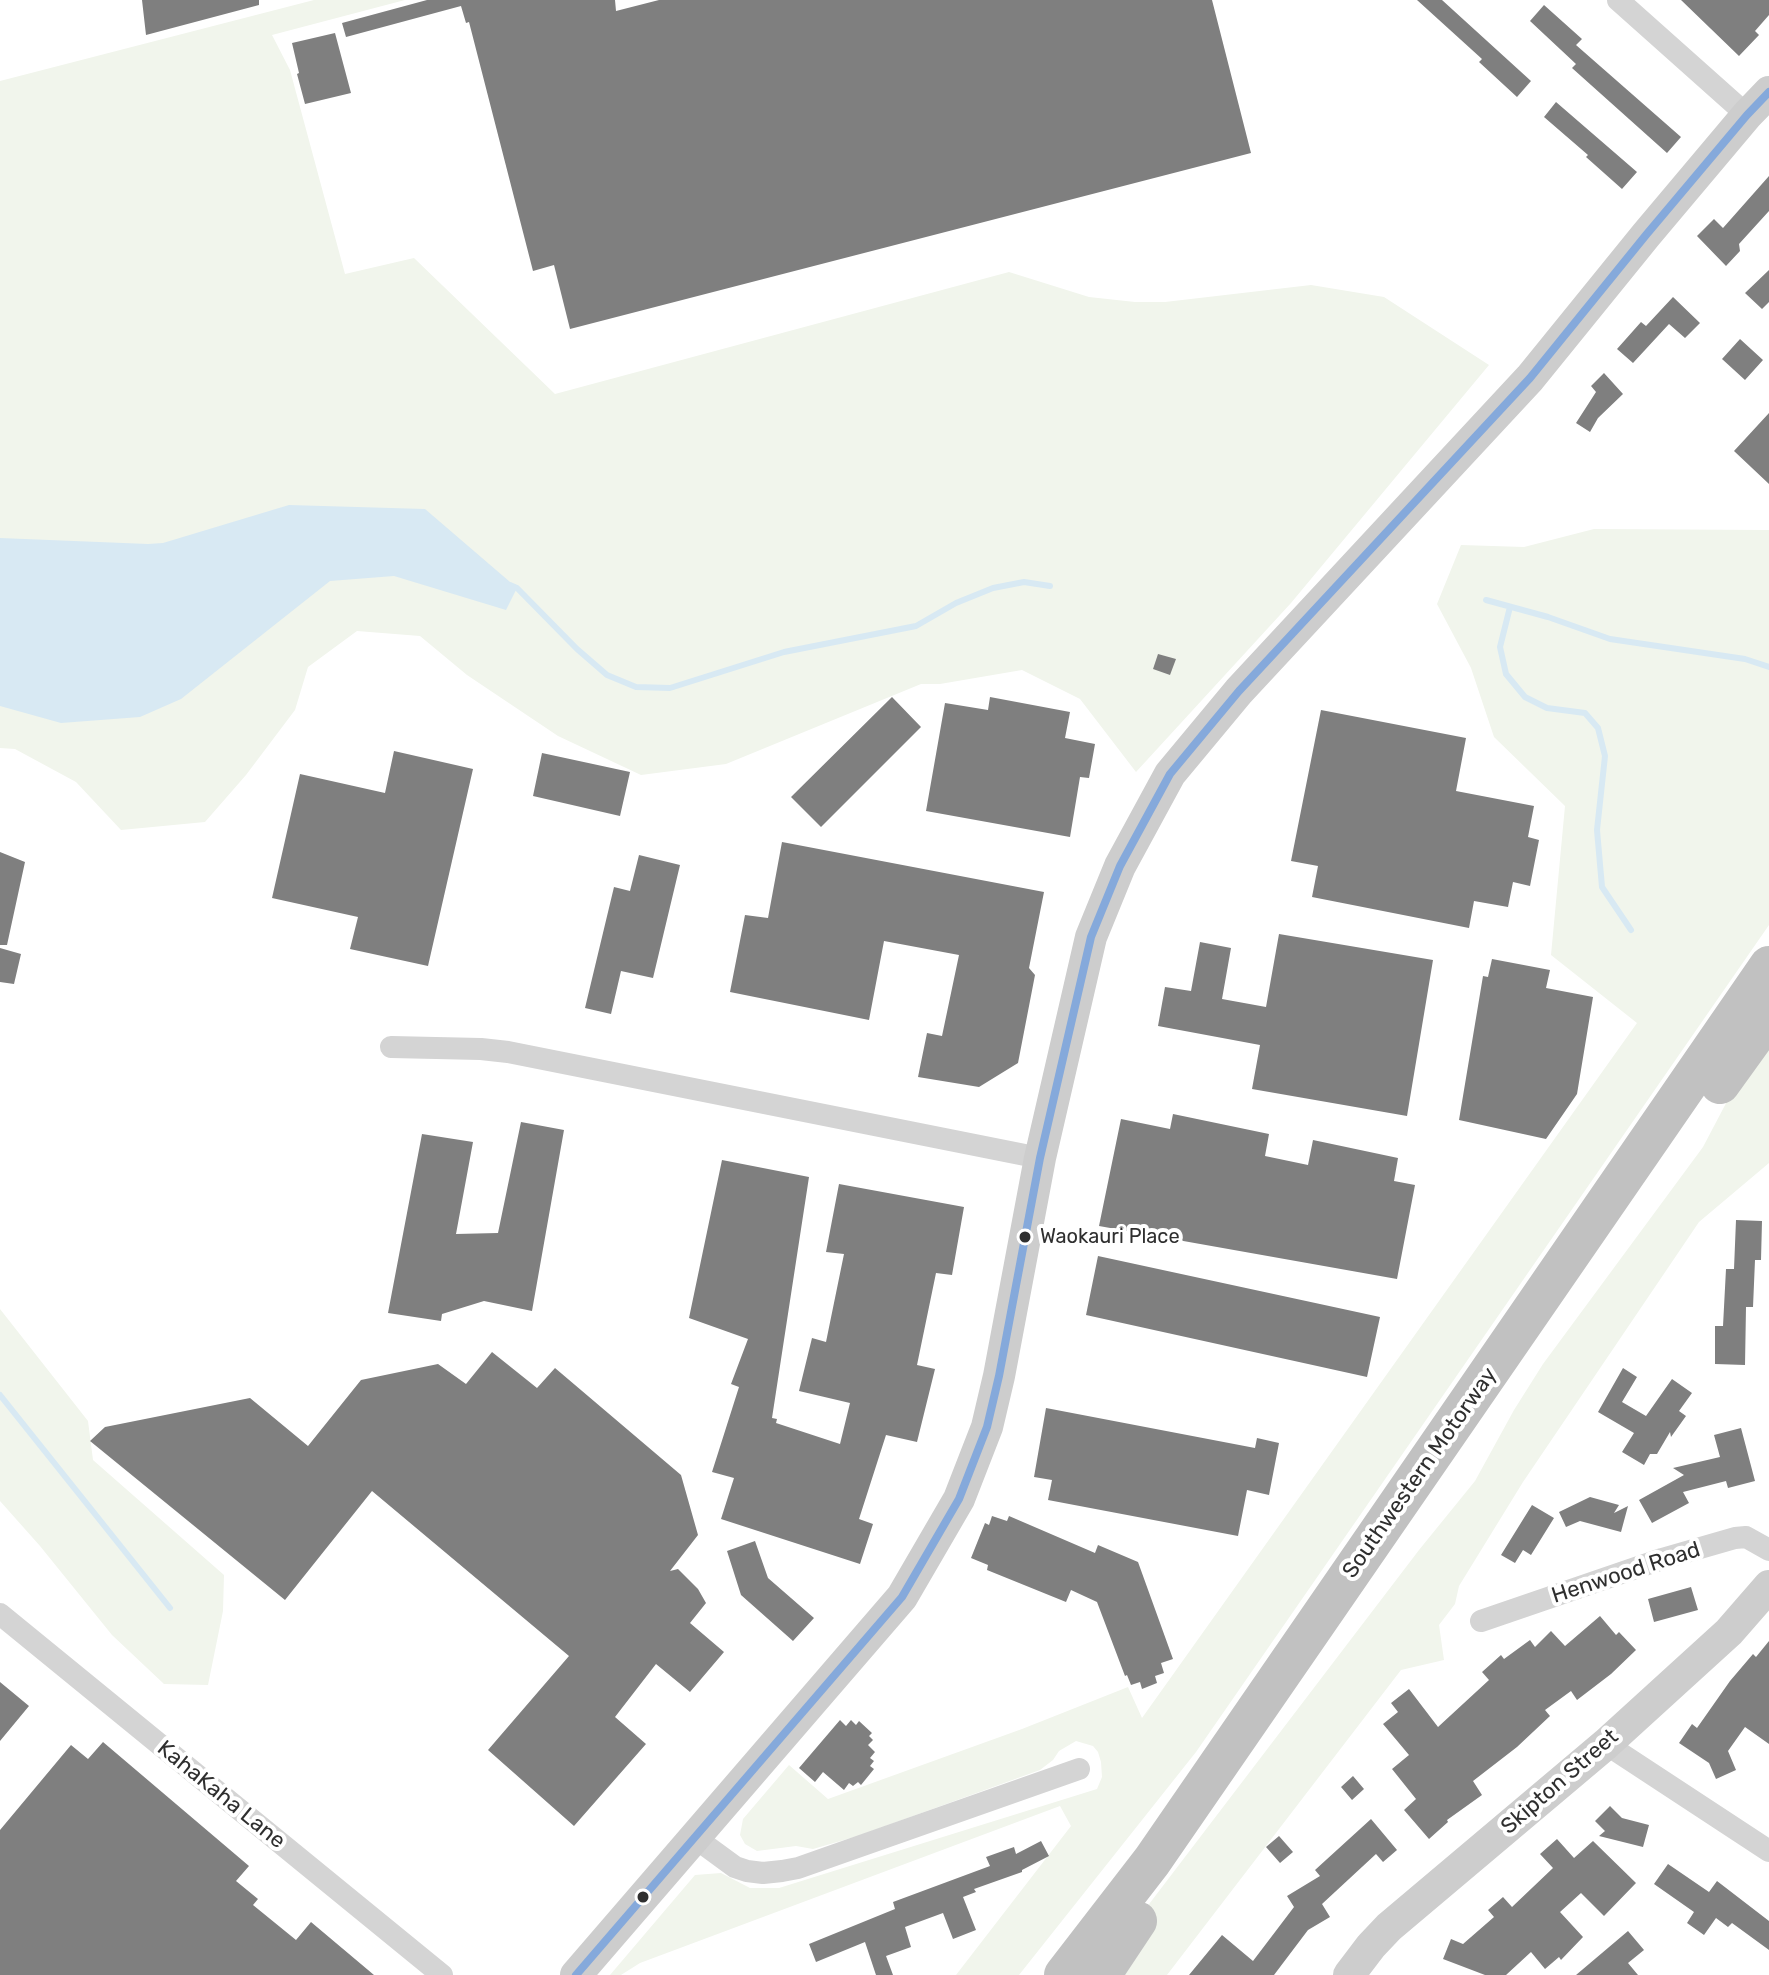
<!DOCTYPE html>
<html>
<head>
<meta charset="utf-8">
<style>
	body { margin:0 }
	canvas { display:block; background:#fff }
</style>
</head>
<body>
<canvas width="1769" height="1975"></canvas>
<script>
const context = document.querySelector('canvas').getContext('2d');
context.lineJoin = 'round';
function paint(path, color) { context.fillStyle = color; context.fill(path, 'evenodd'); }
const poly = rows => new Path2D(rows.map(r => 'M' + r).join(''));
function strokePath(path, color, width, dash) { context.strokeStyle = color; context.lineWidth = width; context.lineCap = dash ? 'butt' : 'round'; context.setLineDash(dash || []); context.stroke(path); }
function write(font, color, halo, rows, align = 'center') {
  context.font = font + ' Rubik,sans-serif'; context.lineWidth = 8; context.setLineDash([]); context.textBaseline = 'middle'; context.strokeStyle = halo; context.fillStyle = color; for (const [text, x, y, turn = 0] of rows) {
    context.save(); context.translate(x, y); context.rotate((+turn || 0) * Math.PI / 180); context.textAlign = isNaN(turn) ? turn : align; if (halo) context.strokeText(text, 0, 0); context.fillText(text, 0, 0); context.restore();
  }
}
const green = poly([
	[314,0,405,0,272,35,290,70,345,274,414,258,555,394,1009,272,1089,297,1135,302,1165,302,1311,285,1384,297,1489,365,1291,603,1136,772,1080,699,1022,670,940,684,921,684,726,764,641,775,558,736,467,675,420,636,357,631,308,667,295,710,246,775,205,822,121,830,76,782,15,749,0,748,0,81],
	[1594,529,1769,530,1769,925,1196,1752,1019,1975,956,1975,1071,1826,1060,1806,640,1963,621,1975,610,1975,695,1875,721,1873,750,1888,779,1888,1097,1789,1102,1777,1101,1762,1098,1752,1093,1746,1076,1741,1059,1751,1053,1760,1040,1770,858,1836,813,1849,796,1846,757,1851,745,1844,740,1835,743,1819,789,1765,828,1799,1022,1729,1128,1687,1142,1718,1637,1023,1551,955,1565,806,1494,737,1471,668,1437,604,1461,545,1524,547],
	[1769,1041,1769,1163,1699,1222,1523,1482,1459,1586,1455,1604,1439,1625,1444,1660,1401,1670,1167,1975,1095,1975,1419,1550,1475,1481,1514,1410,1543,1364,1703,1147,1744,1069],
	[0,1309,88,1421,93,1460,224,1575,223,1611,208,1685,164,1684,112,1635,40,1546,0,1501]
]);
const water = poly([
	[289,505,425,509,517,588,506,610,394,576,330,581,181,699,140,717,61,723,0,706,0,538,148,544,163,543]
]);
const stream = poly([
	[510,585,517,588,577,649,607,675,636,687,670,688,784,652,916,626,956,603,993,588,1024,582,1050,586],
	[1486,600,1548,617,1610,639,1745,659,1769,667],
	[1510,607,1500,647,1506,674,1525,697,1547,708,1585,713,1598,728,1605,756,1597,830,1602,887,1631,930],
	[0,1395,170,1608]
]);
const building = poly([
	[142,0,259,0,259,5,146,35],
	[427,0,615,0,616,11,659,0,1212,0,1251,153,570,329,554,265,533,271,469,22,466,23,461,6,346,37,342,23],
	[1417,0,1442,0,1531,81,1517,97,1479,62,1482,59],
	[1681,0,1769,0,1769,15,1755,31,1759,35,1739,56],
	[1544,5,1582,39,1576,45,1681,137,1667,153,1572,68,1576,64,1530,21],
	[335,33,351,93,305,104,297,74,299,73,292,43],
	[1556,102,1637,172,1622,189,1586,157,1588,155,1544,117],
	[1769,176,1769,211,1739,244,1740,251,1726,266,1697,236,1714,219,1723,228],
	[1769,270,1769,302,1762,309,1745,293],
	[1673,297,1700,323,1685,338,1669,324,1633,363,1617,349,1641,322,1646,326],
	[1740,339,1763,360,1745,380,1722,359],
	[1604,373,1623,394,1598,418,1590,432,1576,423,1596,392,1591,386],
	[1769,413,1769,484,1734,451],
	[1158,654,1176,659,1170,675,1153,669],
	[892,697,921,727,821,827,791,797],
	[990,697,1070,712,1065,738,1095,744,1089,778,1080,777,1070,837,926,811,945,703,988,710],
	[1321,710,1466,738,1456,791,1534,806,1528,837,1539,840,1530,886,1513,882,1508,907,1474,901,1469,928,1312,897,1318,866,1291,861],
	[394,751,473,769,428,966,350,949,358,917,272,898,300,774,385,793],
	[542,753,630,772,620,816,533,796],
	[782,842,1044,892,1029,968,1035,975,1018,1063,979,1087,918,1077,927,1033,942,1036,959,955,884,941,869,1020,730,992,745,915,768,918],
	[0,852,25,862,7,945,0,945],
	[639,855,680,865,653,978,621,971,611,1014,585,1008,614,887,630,891],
	[1279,934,1433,960,1407,1116,1252,1089,1260,1045,1158,1026,1165,987,1191,991,1200,942,1231,948,1222,999,1266,1007],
	[0,948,21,954,14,984,0,982],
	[1492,959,1550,970,1546,988,1593,997,1577,1094,1546,1139,1459,1120,1483,976,1488,977],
	[1173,1114,1269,1134,1265,1156,1308,1165,1313,1140,1398,1158,1394,1181,1415,1185,1397,1279,1099,1226,1121,1119,1170,1129],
	[521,1122,564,1130,532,1311,484,1301,442,1314,441,1321,388,1313,422,1134,473,1142,456,1234,498,1233],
	[722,1160,809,1177,772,1418,777,1419,776,1423,840,1444,850,1403,799,1391,812,1338,826,1342,844,1254,826,1252,839,1184,964,1207,952,1275,936,1273,917,1365,935,1369,917,1442,886,1435,859,1519,873,1524,860,1564,721,1519,734,1478,712,1472,739,1387,731,1384,748,1339,689,1318],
	[1736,1220,1762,1221,1761,1260,1755,1260,1753,1307,1746,1307,1745,1365,1715,1364,1715,1326,1723,1326,1726,1269,1734,1269],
	[1098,1256,1380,1317,1367,1377,1086,1315],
	[492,1352,537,1388,555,1368,681,1475,698,1535,670,1571,678,1569,698,1589,706,1603,690,1623,724,1652,690,1692,656,1664,615,1717,646,1744,574,1826,488,1750,569,1656,372,1491,285,1600,90,1441,105,1427,250,1398,308,1446,361,1380,438,1364,466,1384],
	[1623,1368,1637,1377,1622,1402,1646,1416,1672,1379,1692,1393,1679,1411,1686,1416,1671,1437,1670,1432,1657,1454,1650,1454,1644,1465,1622,1452,1634,1433,1598,1412],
	[1046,1408,1255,1448,1257,1438,1279,1443,1269,1495,1247,1490,1238,1536,1048,1500,1052,1480,1034,1477],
	[1741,1428,1755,1481,1728,1488,1726,1481,1683,1492,1689,1503,1652,1523,1639,1500,1684,1475,1673,1468,1720,1457,1714,1435],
	[1590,1497,1619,1505,1614,1513,1628,1506,1621,1532,1580,1521,1566,1527,1559,1512],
	[1532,1505,1554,1518,1531,1555,1523,1550,1515,1563,1501,1555],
	[992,1516,1007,1521,1009,1516,1095,1553,1098,1545,1138,1562,1173,1659,1161,1663,1164,1673,1155,1676,1157,1683,1142,1689,1140,1682,1131,1685,1127,1675,1125,1676,1097,1602,1071,1590,1066,1602,987,1570,988,1565,971,1558,985,1523,989,1525],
	[755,1541,768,1578,814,1618,793,1641,741,1595,727,1551],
	[1691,1587,1698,1610,1654,1622,1648,1599],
	[1600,1616,1616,1635,1619,1632,1636,1650,1611,1674,1577,1700,1571,1691,1545,1710,1550,1716,1517,1747,1473,1781,1482,1795,1447,1820,1448,1822,1429,1839,1404,1810,1416,1799,1392,1769,1409,1755,1383,1724,1398,1712,1391,1703,1409,1689,1438,1727,1489,1680,1482,1672,1501,1655,1504,1659,1530,1640,1535,1647,1551,1631,1565,1646],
	[1769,1641,1769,1744,1745,1727,1728,1751,1736,1770,1716,1779,1709,1763,1679,1743,1692,1724,1697,1728,1730,1681,1753,1654,1756,1657],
	[0,1682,29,1706,0,1741],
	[840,1720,846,1726,851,1720,856,1725,859,1721,872,1733,869,1736,873,1740,868,1745,875,1752,870,1758,874,1761,870,1766,874,1769,861,1785,858,1782,853,1786,849,1783,844,1790,823,1772,815,1782,799,1768],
	[103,1742,249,1866,236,1881,258,1899,253,1905,296,1940,311,1922,374,1975,0,1975,0,1830,71,1745,88,1759],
	[1353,1776,1364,1789,1352,1800,1341,1787],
	[1610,1806,1622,1818,1649,1825,1643,1847,1599,1836,1605,1831,1595,1821],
	[1371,1819,1397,1850,1383,1862,1376,1854,1322,1904,1330,1917,1308,1930,1274,1975,1189,1975,1222,1935,1253,1961,1294,1907,1287,1896,1320,1876,1315,1870],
	[1279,1836,1293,1852,1280,1863,1266,1847],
	[1557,1839,1574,1858,1593,1841,1636,1883,1604,1916,1581,1893,1560,1912,1583,1937,1561,1960,1559,1957,1545,1969,1531,1952,1506,1975,1485,1975,1443,1959,1451,1939,1463,1944,1494,1917,1488,1910,1503,1897,1512,1907,1553,1868,1540,1854],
	[1041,1841,1049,1856,1022,1870,1022,1872,974,1889,976,1892,963,1897,976,1930,953,1939,943,1913,905,1927,911,1947,886,1956,893,1975,876,1975,865,1942,816,1962,809,1944,895,1909,893,1902,990,1866,986,1857,1014,1847,1016,1854],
	[1668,1864,1709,1892,1717,1881,1769,1921,1769,1950,1732,1923,1728,1927,1716,1918,1704,1935,1687,1923,1694,1912,1654,1884],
	[1628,1931,1644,1950,1628,1963,1638,1975,1576,1975]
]);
const minor = poly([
	[1618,0,1747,115],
	[391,1047,481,1049,508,1052,1040,1158],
	[0,1614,442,1975],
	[1481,1621,1662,1559,1735,1538,1746,1537,1769,1550],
	[1606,1744,1769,1851],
	[694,1837,735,1867,747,1871,763,1873,782,1871,798,1868,1079,1769]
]);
const secondary = poly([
	[576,1975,902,1597,959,1499,987,1427,999,1376,1040,1158,1091,937,1120,866,1170,774,1239,691,1530,378,1646,235,1747,115,1769,92],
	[1349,1975,1371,1946,1389,1927,1606,1744,1729,1632,1769,1586]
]);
const motorway = poly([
	[1720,1084,1769,1016],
	[1064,1975,1152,1861,1769,966],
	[1101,1975,1137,1921]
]);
const bus1 = poly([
	[576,1975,902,1597,959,1499,987,1427,999,1376,1040,1158,1091,937,1120,866,1170,774,1239,691,1530,378,1646,235,1747,115,1769,92]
]);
const markers = [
	[1025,1237,7,"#2f2f2f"],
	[643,1897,7,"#2f2f2f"]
];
const busNames = [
	["Waokauri Place",1040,1237]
];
const streetNames = [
	["Southwestern Motorway",1420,1473,-55],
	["Henwood Road",1626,1573,-18],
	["Skipton Street",1560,1782,-41],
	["KahaKaha Lane",221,1795,39]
];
paint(green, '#f1f5ec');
paint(water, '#d8e9f3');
strokePath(stream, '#d8e9f3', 6);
paint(building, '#7f7f7f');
strokePath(minor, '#d4d4d4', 22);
strokePath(secondary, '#cdcdcd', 32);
strokePath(motorway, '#c1c1c1', 40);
strokePath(bus1, '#85a9db', 8);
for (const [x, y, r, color] of markers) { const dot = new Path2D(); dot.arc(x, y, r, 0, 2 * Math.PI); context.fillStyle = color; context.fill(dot); strokePath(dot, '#fff', 3); }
write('20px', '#2f2f2f', '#fff', busNames, 'left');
write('22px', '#2f2f2f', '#fff', streetNames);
</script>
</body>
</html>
